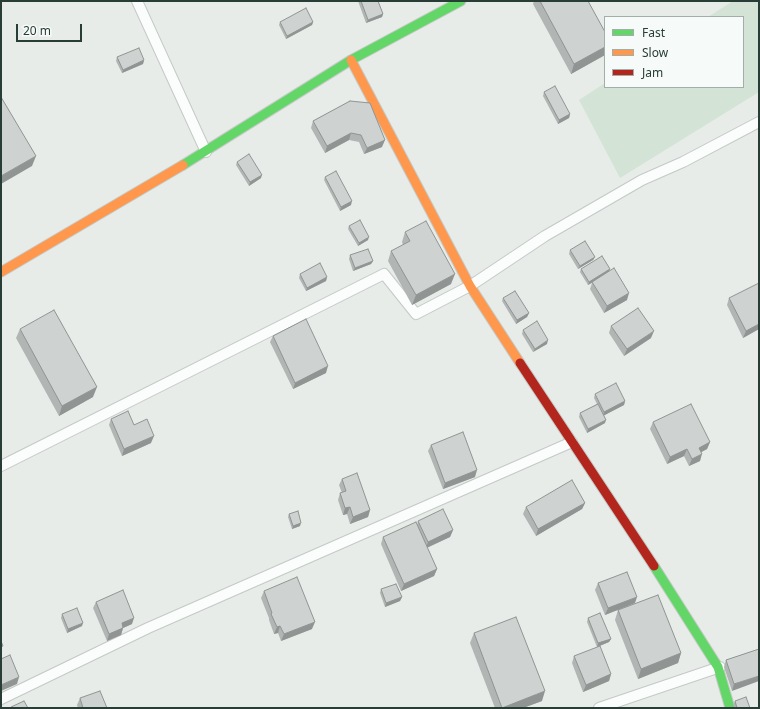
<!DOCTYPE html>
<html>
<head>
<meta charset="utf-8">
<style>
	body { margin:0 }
	#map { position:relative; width:760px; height:709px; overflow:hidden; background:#e7ece9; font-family:"Noto Sans",sans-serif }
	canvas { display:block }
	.frame { position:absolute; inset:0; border:2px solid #273d35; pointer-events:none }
	.legend { position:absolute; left:604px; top:16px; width:140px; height:72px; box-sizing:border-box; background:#f6faf8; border:1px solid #a3aeaa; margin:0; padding:5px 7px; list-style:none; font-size:12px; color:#273d35 }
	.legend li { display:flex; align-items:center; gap:8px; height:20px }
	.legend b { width:20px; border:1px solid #a3aeaa }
	.scale { position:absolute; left:16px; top:24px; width:66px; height:18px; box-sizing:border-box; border:2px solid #273d35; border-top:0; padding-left:5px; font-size:12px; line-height:14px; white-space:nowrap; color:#273d35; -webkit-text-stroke:3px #f6faf8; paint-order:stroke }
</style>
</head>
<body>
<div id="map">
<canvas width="760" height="709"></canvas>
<div class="frame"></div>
<ul class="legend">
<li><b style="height:5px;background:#63d668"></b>Fast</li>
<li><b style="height:5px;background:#ff974d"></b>Slow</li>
<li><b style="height:5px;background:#b3261e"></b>Jam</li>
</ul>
<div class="scale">20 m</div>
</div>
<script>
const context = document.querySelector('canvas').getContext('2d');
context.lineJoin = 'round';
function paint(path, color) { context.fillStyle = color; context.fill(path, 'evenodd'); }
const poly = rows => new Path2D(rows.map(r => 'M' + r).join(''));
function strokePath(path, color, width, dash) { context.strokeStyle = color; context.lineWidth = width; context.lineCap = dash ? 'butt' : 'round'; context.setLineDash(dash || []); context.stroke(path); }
const green = poly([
	[733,1,759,1,759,92,620,178,579,100,605,83,605,87,743,87,743,17,708,17]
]);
const lane = poly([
	[137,1,206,152],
	[1,466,384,274,416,314,470,286,545,236,642,180,683,162,759,122],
	[1,699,148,628,572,442],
	[599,708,720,667]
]);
const fast = poly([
	[183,165,351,60,461,1],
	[654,566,718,667,730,708]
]);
const slow = poly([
	[351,60,470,286,520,363],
	[1,272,183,165]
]);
const jam = poly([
	[520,363,654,566]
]);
const wall = poly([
	[358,1,378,1,383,14,382,17,366,23],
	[534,1,588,1,605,32,605,55,571,74,533,4],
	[280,22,313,22,312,25,286,39,279,25],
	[117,57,144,60,143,64,122,73,116,61],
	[544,92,570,114,569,118,558,124,543,96],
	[350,101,382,147,364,154,359,142,349,140,325,153,311,128,313,121],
	[237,162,261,178,249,186,236,165],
	[325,177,351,205,340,211,324,180],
	[349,226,368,240,358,246,348,229],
	[405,232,451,284,412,305,388,261,391,251,403,245,402,242],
	[570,250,595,257,593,260,578,269,569,254],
	[350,255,373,261,371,264,353,271,349,259],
	[581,269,610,269,609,272,627,300,604,313,590,289,592,283,588,285,580,272],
	[300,274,327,277,326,281,306,291,299,278],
	[503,298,529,313,527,317,516,324,502,301],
	[729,298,759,329,743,338,727,305],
	[611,326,651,338,624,356,609,333],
	[20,329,93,397,59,416,16,338],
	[523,330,547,344,533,352,522,334],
	[273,336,326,373,293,389,270,342],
	[595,394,625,401,624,405,604,415,605,423,587,433,579,417,580,413,597,404,594,398],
	[111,419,151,443,122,456,109,425],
	[653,422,710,442,707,449,701,452,700,461,689,466,684,456,667,464,650,429],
	[431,445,475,477,443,489,428,451],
	[342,479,370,510,368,517,350,524,347,514,343,515,338,500,340,493,342,493,339,485],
	[585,503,582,509,536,536,523,514,526,507],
	[289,514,300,526,292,529,288,517],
	[418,521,453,530,450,537,427,548,437,569,434,576,401,591,381,544,383,537,417,525],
	[598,583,635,603,605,615,595,590],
	[381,589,402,597,400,601,385,607,380,593],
	[264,591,312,629,281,641,278,633,274,634,269,620,269,618,261,598],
	[96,602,132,624,123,628,121,635,107,641,93,608],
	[618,610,681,653,678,663,638,679,615,620],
	[62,614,82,626,67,633,61,618],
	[588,618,611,639,609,642,597,647,587,622],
	[474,633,542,701,523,708,495,708,470,643],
	[759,649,732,691,724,667,726,660],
	[574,656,611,674,609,681,583,692,572,663],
	[80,698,107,708,78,708,77,705],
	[735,701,750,708,735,708,733,705]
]);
const shadedWall = poly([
	[383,14,382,17,366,23,368,20],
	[313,22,312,25,286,39,287,36],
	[605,47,605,55,571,74,574,64],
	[144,60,143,64,122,73,123,70],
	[570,114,569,118,558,124,559,120],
	[351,133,349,140,325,153,327,146],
	[385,140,382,147,364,154,367,148],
	[36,156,32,166,1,184,1,176],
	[262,175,261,178,249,186,250,182],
	[352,201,351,205,340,211,341,207],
	[369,237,368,240,358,246,359,243],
	[595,257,593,260,578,269,580,266],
	[373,261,371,264,353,271,355,268],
	[610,269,608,272,588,285,589,282],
	[455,274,451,284,412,305,416,295],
	[327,277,326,281,306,291,307,288],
	[629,293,627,300,604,313,607,306],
	[529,313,527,317,516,324,517,320],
	[759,324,759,329,743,338,746,331],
	[654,331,651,338,624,356,627,349],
	[548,340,547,344,533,352,535,349],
	[328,366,326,373,293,389,295,383],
	[97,387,93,397,59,416,62,406],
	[625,401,624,405,603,416,604,412],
	[606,420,605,423,587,433,588,429],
	[154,436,151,443,122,456,124,449],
	[710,442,707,449,696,455,699,448],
	[687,449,684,456,667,464,670,457],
	[702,454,700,461,689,466,692,459],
	[477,470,475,477,443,489,445,483],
	[585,503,582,509,536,536,538,529],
	[350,507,347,514,343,515,345,508],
	[370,510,368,517,350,524,353,517],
	[301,523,300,526,292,529,293,526],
	[453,530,450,537,426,548,428,542],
	[437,569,434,576,401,591,404,584],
	[402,597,400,601,385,607,386,603],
	[637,597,635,603,605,615,608,608],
	[134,618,132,624,123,628,121,635,107,641,109,634,122,623],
	[315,622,312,629,281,641,284,634],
	[83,623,82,626,67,633,68,629],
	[280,626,278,633,274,634,277,627],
	[611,639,609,642,597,647,598,643],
	[681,653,678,663,638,679,641,669],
	[611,674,609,681,583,692,586,685],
	[759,676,759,681,732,691,734,684],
	[19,677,17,684,1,691,1,685],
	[545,691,542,701,523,708,502,708]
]);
const building = poly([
	[361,1,378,1,383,14,368,20,361,1],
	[540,1,588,1,605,32,605,47,574,64,540,1],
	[306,8,313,22,287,36,280,22,306,8],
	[139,48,144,60,123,70,117,57,139,48],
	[555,86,570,114,559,120,544,92,555,86],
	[1,97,36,156,1,176,1,97],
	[350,101,370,103,385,140,367,148,361,135,351,133,327,146,313,121,350,101],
	[249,154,262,175,250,182,237,162,249,154],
	[336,171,352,201,341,207,325,177,336,171],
	[360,220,369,237,359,243,349,226,360,220],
	[426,221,455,274,416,295,391,251,410,241,405,232,426,221],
	[585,241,595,257,580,266,570,250,585,241],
	[368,249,373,261,355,268,350,255,368,249],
	[602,256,610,269,589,282,581,269,602,256],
	[320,263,327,277,307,288,300,274,320,263],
	[614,268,629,293,607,306,592,282,614,268],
	[759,283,759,324,746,331,729,298,759,283],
	[515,291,529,313,517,320,503,298,515,291],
	[638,308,654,331,627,349,611,326,638,308],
	[54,310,97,387,62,406,20,329,54,310],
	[306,319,328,366,295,383,273,336,306,319],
	[537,321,548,340,535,349,523,330,537,321],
	[616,383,625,401,604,412,595,394,616,383],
	[598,404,606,420,588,429,580,413,598,404],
	[691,404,710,442,699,448,702,454,692,459,687,449,670,457,653,422,691,404],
	[128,411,134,425,147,419,154,436,124,449,111,419,128,411],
	[463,432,477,470,445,483,431,445,463,432],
	[357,473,370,510,353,517,350,507,345,508,340,493,346,491,342,479,357,473],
	[572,480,585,503,538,529,526,507,572,480],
	[443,509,453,530,428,542,418,521,443,509],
	[298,511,301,523,293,526,289,514,298,511],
	[416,522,437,569,404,584,383,537,416,522],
	[627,572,637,597,608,608,598,583,627,572],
	[297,577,315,622,284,634,280,626,277,627,271,614,272,613,264,591,297,577],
	[396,584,402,597,386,603,381,589,396,584],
	[123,590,134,618,122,623,123,628,109,634,96,602,123,590],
	[658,595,681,653,641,669,618,610,658,595],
	[77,608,83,623,68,629,62,614,77,608],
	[600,613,611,639,598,643,588,618,600,613],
	[516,617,545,691,502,708,474,633,516,617],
	[1,641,3,646,1,647,1,641],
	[600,646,611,674,586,685,574,656,600,646],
	[759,649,759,676,734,684,726,660,759,649],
	[10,655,19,677,1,685,1,659,10,655],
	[100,691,107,708,83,708,80,698,100,691],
	[746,697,750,708,737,708,735,701,746,697],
	[24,701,28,708,12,708,11,707,24,701]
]);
paint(green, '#d3e3d6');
strokePath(lane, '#c4c9c6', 12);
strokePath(fast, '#c4c9c6', 11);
strokePath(slow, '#c4c9c6', 11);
strokePath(jam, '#c4c9c6', 11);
strokePath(lane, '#fbfcfc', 10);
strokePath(fast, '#63d668', 9);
strokePath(slow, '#ff974d', 9);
strokePath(jam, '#b3261e', 9);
paint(wall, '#b1b5b4');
paint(shadedWall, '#909492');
paint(building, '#ced3d1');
strokePath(building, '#909492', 1);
</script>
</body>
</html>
